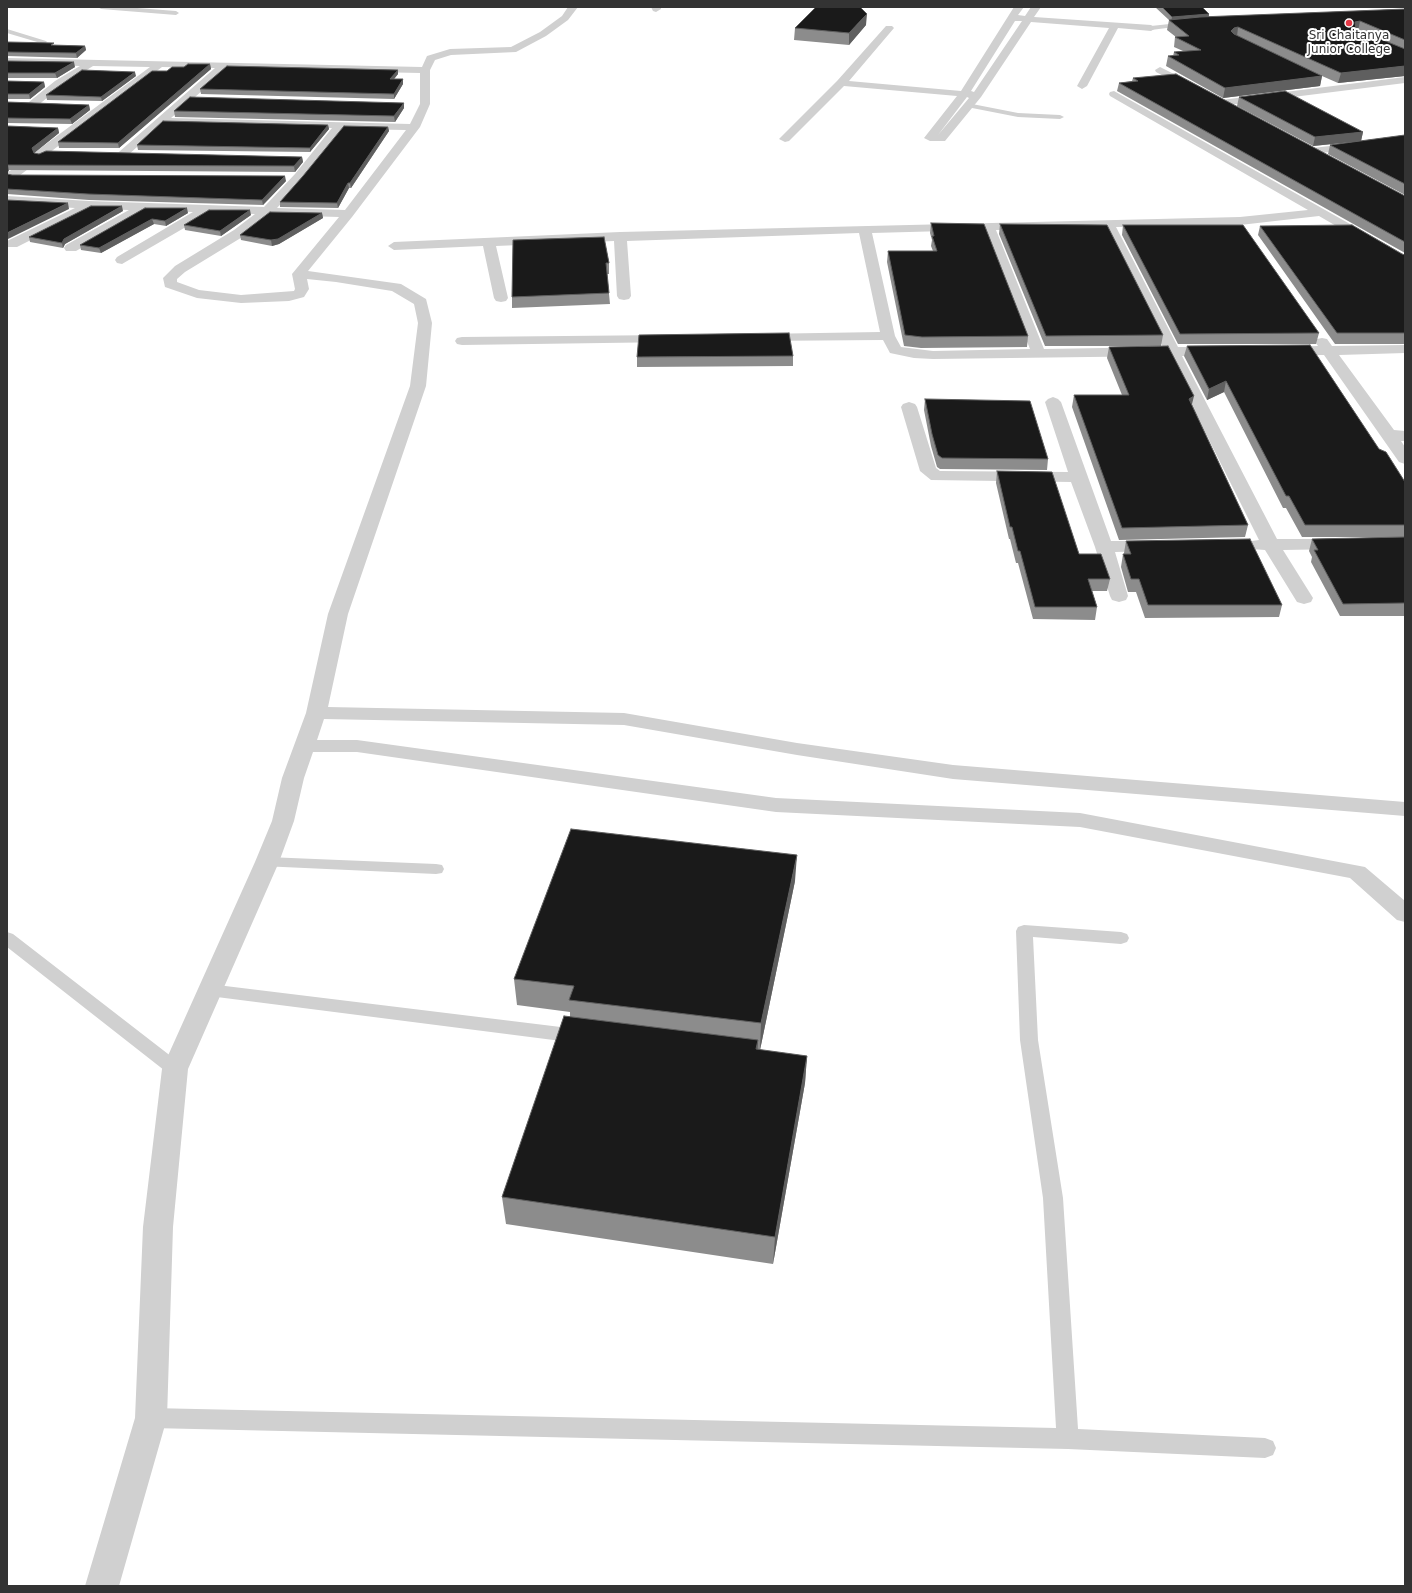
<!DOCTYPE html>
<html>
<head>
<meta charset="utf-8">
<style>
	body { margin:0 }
	#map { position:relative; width:1412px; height:1593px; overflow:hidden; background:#fff; font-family:"DejaVu Sans",sans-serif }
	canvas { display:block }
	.frame { position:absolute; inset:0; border:8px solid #333; pointer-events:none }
</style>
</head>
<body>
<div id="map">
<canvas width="1412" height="1593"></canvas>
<div class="frame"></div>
</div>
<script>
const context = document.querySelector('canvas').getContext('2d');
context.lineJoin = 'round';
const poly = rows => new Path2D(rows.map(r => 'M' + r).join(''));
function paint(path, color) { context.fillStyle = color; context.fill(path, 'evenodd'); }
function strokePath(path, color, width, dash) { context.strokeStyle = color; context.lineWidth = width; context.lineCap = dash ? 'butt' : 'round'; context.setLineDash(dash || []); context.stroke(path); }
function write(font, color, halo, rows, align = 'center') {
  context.font = font + ' "DejaVu Sans",sans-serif'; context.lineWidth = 4; context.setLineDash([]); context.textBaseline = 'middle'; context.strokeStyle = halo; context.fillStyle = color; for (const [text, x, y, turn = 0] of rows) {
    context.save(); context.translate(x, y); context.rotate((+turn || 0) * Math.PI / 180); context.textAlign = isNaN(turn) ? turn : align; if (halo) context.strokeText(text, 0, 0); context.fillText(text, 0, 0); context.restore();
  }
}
const service = poly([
	[98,7,124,7,176,11,179,13,176,15,101,9,98,7],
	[1188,22,1191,24,1190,25,1151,30,1148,28,1151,26,1188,22],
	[7,29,46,41,47,42,44,44,7,33,7,29],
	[967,103,1018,113,1060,115,1064,117,1060,119,1018,117,967,107,967,103],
	[267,857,436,864,442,865,444,869,442,873,436,874,261,866,259,862,261,858,267,857],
	[1024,925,1121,932,1127,934,1129,938,1127,942,1121,944,1033,937,1038,1040,1063,1198,1078,1429,1265,1438,1273,1441,1276,1448,1273,1455,1265,1458,1068,1449,151,1428,143,1425,140,1418,143,1411,151,1408,1056,1428,1043,1198,1020,1040,1016,931,1018,927,1024,925],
	[7,932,13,934,181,1064,184,1069,181,1074,175,1076,169,1074,7,947,7,932],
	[209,984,577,1029,583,1031,586,1036,583,1041,577,1043,209,996,203,994,200,990,203,986,209,984]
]);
const minor = poly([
	[568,7,578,7,568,20,546,36,516,52,451,55,435,60,430,70,430,104,420,127,352,217,308,271,401,284,426,299,432,323,426,386,348,614,328,707,624,713,797,743,953,765,1405,802,1405,816,953,779,797,755,624,725,324,719,317,740,357,740,776,798,1080,813,1365,867,1405,901,1405,922,1397,920,1350,878,1080,827,776,812,357,752,313,752,304,778,294,821,279,862,188,1069,173,1227,167,1418,119,1586,85,1586,135,1418,143,1227,162,1069,255,862,272,821,282,778,306,713,328,614,410,386,418,323,414,304,392,291,336,282,307,279,309,289,304,297,289,301,241,303,197,298,165,287,163,278,175,266,234,230,255,214,210,213,122,264,117,263,115,260,117,257,193,212,146,211,76,251,66,251,64,248,66,245,129,210,92,209,17,247,7,247,7,241,75,208,7,204,7,196,89,201,264,207,295,174,332,128,163,124,128,155,120,155,118,153,120,151,215,68,162,67,11,182,7,183,7,173,150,67,93,66,63,85,37,106,33,107,28,104,29,102,55,81,80,66,7,64,7,58,422,67,427,56,450,49,511,47,540,32,562,16,568,7],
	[227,69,420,73,420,104,410,124,171,118,227,69],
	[344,129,406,130,345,210,277,208,303,180,344,129],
	[270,215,339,217,292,274,295,289,294,291,241,295,199,290,177,282,177,279,185,272,244,236,270,215],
	[651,7,661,7,661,9,656,12,653,11,651,7],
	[1014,7,1024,7,1018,15,1025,16,1031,7,1041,7,1034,17,1151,25,1156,28,1151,31,1118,28,1087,86,1082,89,1077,86,1109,28,1031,22,981,97,945,141,930,141,924,138,957,96,844,86,789,141,785,142,779,139,837,81,886,26,892,26,894,28,849,81,961,91,1014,7],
	[1015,21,1022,21,974,92,971,91,1015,21],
	[967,97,969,98,938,135,967,97],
	[1160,67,1200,87,1201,89,1200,91,1192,91,1156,72,1155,70,1160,67],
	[1405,77,1405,83,1221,106,1216,103,1221,100,1405,77],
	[1114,91,1405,255,1405,264,1400,263,1319,216,1240,225,1116,227,1178,347,1215,347,1220,348,1222,351,1220,354,1215,355,1182,356,1277,539,1341,539,1347,540,1350,544,1347,548,1341,549,1283,550,1313,598,1311,602,1304,604,1297,602,1265,550,1252,549,1249,545,1252,541,1259,540,1167,356,933,359,914,358,890,353,883,340,754,341,752,338,754,335,759,334,880,332,859,233,627,241,631,296,629,299,624,300,619,299,617,296,614,241,496,246,508,298,506,301,501,302,496,301,494,298,483,246,394,250,388,246,394,242,620,232,1240,217,1308,210,1110,96,1109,94,1110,92,1114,91],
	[1104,228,1163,347,1044,349,996,230,1104,228],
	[983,230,1030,349,933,351,901,347,895,336,872,233,983,230],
	[1405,137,1405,143,1313,154,1307,151,1313,148,1405,137],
	[669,335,674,336,676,339,674,342,462,345,457,344,455,341,457,338,462,337,669,335],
	[1322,338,1327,339,1332,346,1405,345,1405,353,1339,355,1394,430,1405,431,1405,441,1401,441,1405,447,1405,464,1399,462,1324,355,1285,355,1280,354,1278,351,1280,348,1285,347,1318,346,1315,342,1317,339,1322,338],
	[1053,397,1058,399,1061,402,1111,541,1155,541,1161,542,1164,546,1161,550,1155,551,1115,552,1128,596,1126,600,1119,602,1112,600,1110,596,1095,547,1071,482,931,480,920,471,901,407,903,404,909,402,915,404,917,407,936,468,940,471,1068,472,1045,402,1048,399,1053,397]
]);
const wall = poly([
	[1155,7,1202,7,1209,14,1209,17,1405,9,1405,76,1338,83,1322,76,1320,86,1223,98,1166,66,1168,56,1173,56,1174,52,1183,51,1174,47,1175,37,1176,37,1167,30,1169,20],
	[866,25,849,45,794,40,795,28],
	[7,42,54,45,85,46,86,50,77,58,7,56],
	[7,61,75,67,57,78,7,78],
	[210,64,211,69,119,148,59,148,58,142,167,71,184,67],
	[398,70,398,74,394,79,403,79,403,84,394,99,201,94,200,89],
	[136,76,102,101,47,100,46,95],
	[1133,78,1405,196,1405,253,1117,91,1119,83,1132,81],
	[7,81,44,82,45,87,30,99,7,99],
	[1239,97,1363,132,1361,141,1313,146,1237,106],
	[7,102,89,105,90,110,72,124,7,123],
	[404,108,395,122,175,117,174,111],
	[328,125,329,129,310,152,138,150,137,145],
	[7,126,58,128,59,133,34,153,39,154,302,157,303,162,295,172,9,170,7,174,12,175,286,181,263,205,89,200,7,194],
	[388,127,389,131,351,188,349,188,338,208,280,207,280,202],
	[1405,135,1405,195,1328,154,1330,145],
	[145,208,188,213,166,226,154,224,101,253,81,250,80,245],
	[123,211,65,244,63,248,30,242,29,237],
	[322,213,323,218,279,244,272,246,241,240,240,235],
	[251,215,221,236,185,230,184,225],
	[931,223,1028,336,1027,347,921,348,904,346,887,262,888,251,933,251,931,246,932,240,930,233],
	[1000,224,1163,335,1161,346,1045,346,999,234],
	[1123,225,1319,333,1316,344,1178,344,1122,235],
	[1260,226,1405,255,1405,344,1335,344,1258,235],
	[604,237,609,263,609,274,607,274,610,304,512,308,512,297],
	[1187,346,1379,449,1405,482,1405,537,1302,537,1286,508,1283,508,1224,392,1207,400,1184,356],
	[1109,347,1192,405,1248,525,1245,537,1119,540,1072,407,1074,395,1122,395,1107,358],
	[793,356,793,366,637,367,637,357],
	[925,399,1048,459,1047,470,940,469,937,467,931,446,924,410],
	[997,471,1079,554,1110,579,1107,591,1092,591,1097,607,1095,620,1033,619,1018,563,1016,563,1010,539,1009,539,996,483],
	[1405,537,1405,616,1340,616,1311,562,1312,557,1309,551,1312,539],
	[1126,541,1282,605,1279,617,1145,618,1136,592,1128,592,1121,567,1123,554,1124,554,1124,553],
	[795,881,760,1050,807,1056,805,1083,773,1264,506,1224,502,1197,570,1016,570,1012,517,1005,514,979]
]);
const shadedWall = poly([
	[867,14,866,25,849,45,849,33],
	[1209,14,1208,19,1171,22,1172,17],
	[1360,21,1358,31,1353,32,1355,22],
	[1238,27,1237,37,1231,31,1234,28],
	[85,46,86,50,77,58,76,53],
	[74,62,75,67,57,78,55,73],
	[210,64,211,69,119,148,118,143],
	[1405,66,1405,76,1338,83,1341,73],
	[398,70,398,74,390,84,390,79],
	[135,72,136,76,102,101,101,97],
	[1322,76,1320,86,1223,98,1225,88],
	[403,79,403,84,394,99,394,94],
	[44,82,45,87,30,99,29,94],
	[404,103,404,108,395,122,394,116],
	[89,105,90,110,72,124,70,119],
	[328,125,329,129,310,152,310,148],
	[388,127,389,131,351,188,350,183],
	[58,128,59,133,33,154,32,148],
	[1363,132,1361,141,1313,146,1315,137],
	[302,157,303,162,295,172,294,166],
	[8,165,9,170,7,174,7,166],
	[285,176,286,181,263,205,262,200],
	[348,183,349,188,338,208,337,203],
	[68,203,69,209,8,239,7,233],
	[122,206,123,211,65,244,63,248,62,243,64,239],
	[187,208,188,213,166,226,165,221],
	[250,210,251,215,221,236,220,231],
	[322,213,323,218,279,244,272,246,271,240],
	[152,219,154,224,101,253,99,248],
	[1226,381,1224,392,1207,400,1209,389],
	[1194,396,1191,408,1189,399],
	[797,855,795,881,760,1050,761,1023],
	[758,1040,757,1067,756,1049],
	[807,1056,805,1083,773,1264,775,1237]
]);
const building = poly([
	[816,7,860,7,867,14,849,33,795,28,816,7],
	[1162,7,1202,7,1209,14,1172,17,1162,7],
	[1405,9,1405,40,1360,21,1355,22,1356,29,1405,49,1405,66,1341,73,1238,27,1234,28,1231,31,1234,34,1322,76,1225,88,1168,56,1179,55,1174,52,1201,50,1175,37,1189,36,1169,20,1200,17,1405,9],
	[7,42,54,43,51,45,85,46,76,53,7,52,7,42],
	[7,61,74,62,55,73,7,73,7,61],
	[188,64,210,64,118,143,58,142,152,71,167,71,172,67,184,67,188,64],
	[227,66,398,70,390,79,403,79,394,94,200,89,227,66],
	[82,70,135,72,101,97,46,95,82,70],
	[1176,74,1405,196,1405,242,1119,83,1138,81,1133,78,1176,74],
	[7,81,44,82,29,94,7,94,7,81],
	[1285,91,1363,132,1315,137,1239,97,1285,91],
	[190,97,404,103,394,116,174,111,190,97],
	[7,102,89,105,70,119,7,118,7,102],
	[163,121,328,125,310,148,137,145,163,121],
	[7,126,58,128,32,148,34,153,39,154,46,151,302,157,294,166,8,165,7,166,7,126],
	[344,126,388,127,350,183,348,183,337,203,280,202,303,176,344,126],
	[1405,135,1405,184,1330,145,1405,135],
	[7,174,12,175,285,176,262,200,88,194,7,189,7,174],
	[7,200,68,203,7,233,7,200],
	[91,206,122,206,64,239,62,243,29,237,91,206],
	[145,208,187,208,165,221,152,219,99,248,80,245,145,208],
	[209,210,250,210,220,231,184,225,209,210],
	[270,212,322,213,278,239,271,240,240,235,270,212],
	[931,223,984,224,1028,336,922,337,905,335,888,251,937,251,932,236,934,236,931,223],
	[1000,224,1107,225,1163,335,1046,336,1000,224],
	[1123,225,1243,225,1319,333,1180,334,1123,225],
	[1352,225,1402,254,1405,255,1405,333,1337,333,1260,226,1352,225],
	[604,237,609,263,606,263,609,293,512,297,513,240,604,237],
	[789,333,793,356,637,357,639,335,789,333],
	[1310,345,1379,449,1386,452,1405,482,1405,525,1305,525,1289,496,1286,496,1226,381,1209,389,1187,346,1310,345],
	[1168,346,1194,396,1189,399,1248,525,1122,528,1074,395,1129,395,1109,347,1168,346],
	[925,399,1030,401,1048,459,942,458,938,455,932,434,925,399],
	[997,471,1052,472,1079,554,1101,554,1110,579,1088,579,1097,607,1035,607,1020,551,1018,551,1012,527,1010,527,997,471],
	[1405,537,1405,603,1343,604,1314,550,1318,550,1312,539,1405,537],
	[1250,539,1282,605,1148,605,1139,579,1131,579,1123,554,1131,554,1126,541,1250,539],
	[571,829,797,855,761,1023,569,1000,574,986,514,979,571,829],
	[564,1016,758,1040,756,1049,807,1056,775,1237,502,1197,564,1016]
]);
const markers = [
	[1349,23,4,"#e63946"]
];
const farPoinames = [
	["Sri Chaitanya",1349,36],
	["Junior College",1349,50]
];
paint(service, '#d0d0d0');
paint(minor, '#d0d0d0');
paint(wall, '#8c8c8c');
paint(shadedWall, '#5f5f5f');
paint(building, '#1a1a1a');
strokePath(building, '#5f5f5f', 1);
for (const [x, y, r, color] of markers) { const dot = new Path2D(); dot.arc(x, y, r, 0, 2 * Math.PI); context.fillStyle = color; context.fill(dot); strokePath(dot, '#fff', 1.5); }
write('12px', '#333', '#fff', farPoinames);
</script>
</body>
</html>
